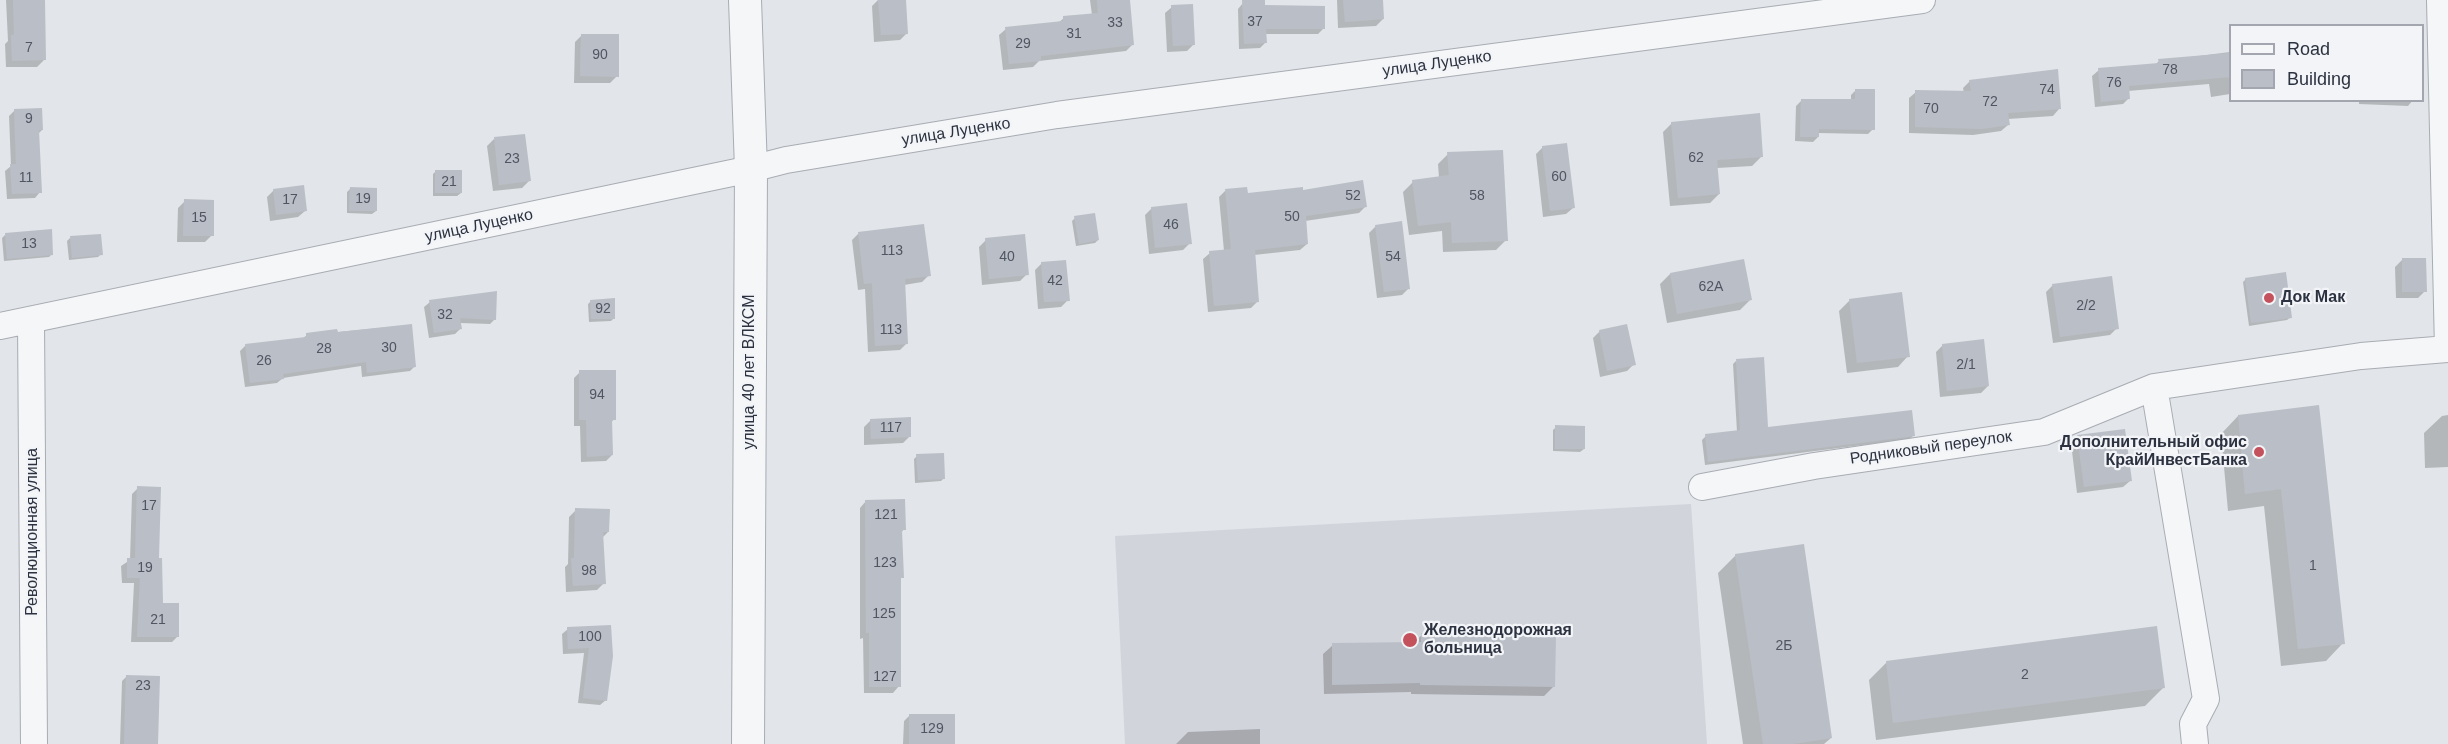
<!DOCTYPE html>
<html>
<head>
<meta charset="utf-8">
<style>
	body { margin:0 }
	#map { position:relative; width:2448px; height:744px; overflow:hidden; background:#e2e5e9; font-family:Helvetica,sans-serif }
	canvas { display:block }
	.legend { position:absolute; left:2229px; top:24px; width:195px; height:78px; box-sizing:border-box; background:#f2f4f7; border:2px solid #a3a6ae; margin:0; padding:8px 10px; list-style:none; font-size:18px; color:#2c3240 }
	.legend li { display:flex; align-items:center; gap:12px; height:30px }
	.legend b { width:30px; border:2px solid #a3a6ae }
</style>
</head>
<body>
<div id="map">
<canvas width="2448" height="744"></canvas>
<ul class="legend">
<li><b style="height:8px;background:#f5f6f8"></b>Road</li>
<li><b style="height:16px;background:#babec6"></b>Building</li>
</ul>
</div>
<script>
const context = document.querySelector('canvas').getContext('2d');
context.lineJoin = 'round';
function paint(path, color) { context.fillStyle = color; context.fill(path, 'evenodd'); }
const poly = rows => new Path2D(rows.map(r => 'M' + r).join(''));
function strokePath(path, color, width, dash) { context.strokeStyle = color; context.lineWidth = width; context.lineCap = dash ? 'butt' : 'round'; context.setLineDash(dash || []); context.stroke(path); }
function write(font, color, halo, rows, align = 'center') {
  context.font = font + ' Helvetica,sans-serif'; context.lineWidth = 4.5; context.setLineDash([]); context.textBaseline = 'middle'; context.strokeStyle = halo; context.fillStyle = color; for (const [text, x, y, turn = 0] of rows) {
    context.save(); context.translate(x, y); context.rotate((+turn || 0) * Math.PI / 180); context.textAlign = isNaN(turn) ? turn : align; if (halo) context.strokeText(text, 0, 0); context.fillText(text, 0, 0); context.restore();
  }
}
const built = poly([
	[1691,504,1707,744,1125,744,1115,536]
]);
const shadow = poly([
	[6,0,40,0,44,60,37,67,6,67,5,44,8,41],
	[878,0,905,0,907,33,900,40,874,42,872,6],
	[1090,0,1128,0,1132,45,1126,51,1039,61,1033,67,1003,70,999,35,1006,29,1058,23,1064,18,1092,15],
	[1337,0,1381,0,1383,19,1376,26,1338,28],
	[1243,3,1264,7,1323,29,1318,34,1265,34,1265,43,1260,48,1239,49,1238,9],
	[1172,7,1194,44,1187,51,1167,52,1165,13],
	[582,35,617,76,610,83,574,83,575,42],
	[2230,52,2230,94,2211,97,2209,84,2128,91,2129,98,2123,104,2095,107,2092,76,2099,70,2155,65,2159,61],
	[1970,81,2059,109,2053,116,2008,119,2008,125,2001,131,1973,135,1909,133,1909,98,1916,92,1964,93,1963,88],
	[1856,90,1873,129,1868,134,1818,133,1818,137,1813,142,1795,141,1796,106,1802,100,1851,101,1851,95],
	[2359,100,2413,100,2408,106,2359,104],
	[15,110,42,130,38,134,40,192,35,198,7,199,5,171,11,166,9,116],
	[1672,123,1761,157,1752,166,1717,168,1719,194,1710,203,1670,206,1663,132],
	[494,139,529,181,522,188,493,191,487,146],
	[1543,147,1573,208,1566,214,1543,217,1536,154],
	[1448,154,1506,240,1496,250,1443,252,1442,231,1409,235,1403,192,1413,182,1439,178,1438,164],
	[436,171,461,193,457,196,433,196,433,174],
	[350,189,376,211,372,214,347,213,347,192],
	[274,190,305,211,298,217,270,221,267,197],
	[1225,191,1247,194,1366,206,1359,213,1305,221,1307,244,1300,250,1254,255,1258,301,1251,308,1208,312,1203,259,1210,253,1224,251,1219,197],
	[185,201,212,235,205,242,177,242,178,208],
	[1152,208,1190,243,1183,250,1149,254,1145,215],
	[1075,218,1098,240,1095,243,1076,246,1072,221],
	[1376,226,1409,288,1402,295,1377,298,1369,233],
	[859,233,929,275,922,282,904,285,907,343,900,350,868,352,865,289,858,290,852,240],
	[5,235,52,254,49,257,4,261,2,238],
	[70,238,101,254,98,257,69,260,67,241],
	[986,240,1027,274,1020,281,982,285,979,247],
	[2402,260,2425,291,2418,298,2396,298,2395,267],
	[1042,263,1068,300,1061,307,1038,309,1035,270],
	[1670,274,1750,300,1740,310,1667,323,1660,284],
	[2246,279,2291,317,2287,320,2249,326,2243,282],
	[2053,285,2117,328,2110,335,2053,343,2046,292],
	[1850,300,1908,356,1898,367,1847,373,1839,311],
	[591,301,614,318,611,321,589,322,588,304],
	[430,302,495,319,490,324,460,323,460,329,455,334,429,338,424,307],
	[410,325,415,366,410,371,362,377,361,366,283,378,277,383,245,387,240,351,246,345,302,339,307,335],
	[1600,331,1634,364,1627,371,1600,377,1593,338],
	[1943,345,1988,386,1981,393,1940,397,1936,352],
	[1736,361,1767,429,1914,435,1910,439,1705,465,1702,440,1706,436,1737,432,1733,364],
	[580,372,614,419,611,423,612,455,606,461,581,462,580,426,574,426,574,378],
	[2317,407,2343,643,2326,661,2281,666,2264,506,2228,511,2221,434,2238,416],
	[2448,415,2448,467,2425,468,2424,433,2442,416],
	[871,420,910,436,903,443,864,445,864,427],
	[1556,427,1584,449,1580,452,1553,451,1553,430],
	[2078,436,2130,481,2123,487,2077,493,2071,443],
	[917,456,944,478,941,481,915,483,914,459],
	[138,488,157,560,161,605,178,636,172,642,131,642,134,583,122,583,121,566,130,560,132,494],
	[866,501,904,529,901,533,899,686,893,693,864,693,863,638,860,639,860,508],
	[576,510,608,532,602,538,604,583,597,590,566,592,565,567,568,564,569,517],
	[1736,555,1831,738,1824,744,1743,744,1718,573],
	[610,627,606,700,600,705,578,703,584,653,563,654,562,634,568,629],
	[1422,635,1553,687,1544,696,1411,694,1411,692,1324,694,1323,654,1333,645,1413,643],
	[1886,663,2163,688,2145,706,1876,740,1869,680],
	[127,676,157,744,120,744,122,681],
	[910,715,954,744,903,744,904,721],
	[1260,729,1260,744,1176,744,1188,732]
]);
const building = poly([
	[13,0,45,0,46,60,12,61,11,35,14,35],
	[878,0,906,0,908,34,881,35],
	[1097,0,1130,0,1134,45,1041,56,1041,61,1009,64,1005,27,1063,21,1063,16,1098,13],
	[1242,0,1265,0,1265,5,1325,6,1325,29,1266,29,1267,43,1244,44],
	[1343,0,1383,0,1384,19,1345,22],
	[1193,4,1195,45,1173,46,1171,5],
	[581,34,619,34,619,77,580,76],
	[2230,53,2230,77,2129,86,2130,99,2101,102,2098,68,2159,63,2158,59],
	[2058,69,2061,109,2008,113,2010,125,1981,129,1915,127,1915,90,1971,91,1969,80],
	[1855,89,1875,89,1875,130,1819,129,1819,137,1800,137,1801,99,1855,99],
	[42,108,43,130,39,130,42,193,12,194,10,164,16,164,14,109],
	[1760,113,1763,157,1717,160,1720,194,1678,198,1671,122],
	[525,134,531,181,499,185,494,137],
	[1567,143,1575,208,1550,211,1542,146],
	[1503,150,1508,241,1452,243,1451,222,1418,226,1412,180,1449,175,1447,152],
	[435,170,462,170,462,193,435,193],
	[1363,180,1367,207,1306,216,1308,244,1255,250,1259,302,1214,306,1209,251,1231,249,1225,189,1247,187,1248,193,1303,187,1303,190],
	[304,185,307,211,276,215,273,189],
	[350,187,377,188,377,211,349,211],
	[184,199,214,200,214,236,183,236],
	[1187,203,1192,244,1155,248,1151,207],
	[1095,213,1099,240,1079,244,1074,216],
	[1402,221,1410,289,1384,292,1375,225],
	[924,224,931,276,905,279,908,344,875,346,872,283,864,284,858,232],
	[52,229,53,255,7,259,5,233],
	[101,234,103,255,72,258,70,236],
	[1025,234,1029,275,989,279,985,238],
	[2402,258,2426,258,2427,292,2402,292],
	[1744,259,1752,300,1677,314,1670,273],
	[1066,260,1070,301,1044,302,1041,262],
	[2286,272,2292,318,2251,323,2245,278],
	[2112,276,2119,329,2060,337,2052,284],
	[497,291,496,320,460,318,462,329,434,333,429,300],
	[1902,292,1910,357,1857,363,1849,299],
	[615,298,615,319,591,319,590,300],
	[412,324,416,367,367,373,366,362,283,374,284,379,250,383,245,344,306,337,306,333,337,329,338,332],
	[1627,324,1636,365,1607,371,1599,330],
	[1984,339,1989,386,1947,391,1942,344],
	[1764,357,1768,427,1912,410,1915,436,1708,462,1705,434,1740,430,1736,359],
	[579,370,616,370,616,420,612,420,613,455,587,457,586,420,579,420],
	[2319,405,2345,644,2298,649,2281,489,2245,494,2238,415],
	[911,417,911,437,871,439,870,419],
	[1555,425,1585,426,1585,449,1555,449],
	[2125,429,2132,481,2084,487,2077,435],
	[944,453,945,479,918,480,916,454],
	[137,486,161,487,159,558,162,558,163,603,179,603,179,637,137,637,140,578,127,578,127,558,135,558],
	[905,499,906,530,902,530,904,578,901,578,901,687,869,687,869,633,866,633,865,500],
	[575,508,610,509,609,532,603,532,606,584,573,586,571,558,574,558],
	[1804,544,1832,738,1793,744,1763,744,1735,554],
	[611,625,613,656,607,701,583,698,589,648,568,649,567,627],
	[2157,626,2165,688,1893,723,1886,661],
	[1421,633,1556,636,1555,687,1420,685,1420,683,1332,685,1332,643,1421,642],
	[126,675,160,676,158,744,124,744],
	[909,714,955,714,955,744,909,744]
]);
const minor = poly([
	[2440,0,2448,349],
	[31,320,34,744],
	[0,326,751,169,786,160,1057,115,1922,0],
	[1702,487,1814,466,2044,432,2154,387],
	[2195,744,2193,724,2206,699,2154,387,2361,356,2448,349]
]);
const tertiary = poly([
	[745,0,751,169,748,744]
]);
const markers = [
	[2269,298,6,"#c3525d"],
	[2259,452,6,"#c3525d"],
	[1410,640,8,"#c3525d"]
];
const numberNames = [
	["37",1255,22],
	["33",1115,23],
	["31",1074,34],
	["29",1023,44],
	["7",29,48],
	["90",600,55],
	["78",2170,70],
	["76",2114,83],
	["74",2047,90],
	["72",1990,102],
	["70",1931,109],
	["9",29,119],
	["62",1696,158],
	["23",512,159],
	["60",1559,177],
	["11",26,178],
	["21",449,182],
	["52",1353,196],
	["58",1477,196],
	["19",363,199],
	["17",290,200],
	["50",1292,217],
	["15",199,218],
	["46",1171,225],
	["13",29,244],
	["113",892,251],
	["40",1007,257],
	["54",1393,257],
	["42",1055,281],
	["62А",1711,287],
	["2/2",2086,306],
	["92",603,309],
	["32",445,315],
	["113",891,330],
	["30",389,348],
	["28",324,349],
	["26",264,361],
	["2/1",1966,365],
	["94",597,395],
	["117",891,428],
	["17",149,506],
	["121",886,515],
	["123",885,563],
	["1",2313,566],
	["19",145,568],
	["98",589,571],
	["125",884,614],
	["21",158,620],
	["100",590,637],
	["2Б",1784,646],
	["2",2025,675],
	["127",885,677],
	["23",143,686],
	["129",932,729]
];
const streetNames = [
	["улица Луценко",1437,64,-8],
	["улица Луценко",956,132,-9],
	["улица Луценко",479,226,-12],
	["улица 40 лет ВЛКСМ",750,372,-90],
	["Родниковый переулок",1931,448,-8],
	["Революционная улица",33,532,-90]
];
const poiNames = [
	["Док Мак",2281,298],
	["Дополнительный офис",2247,443,"right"],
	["КрайИнвестБанка",2247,461,"right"],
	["Железнодорожная",1424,631],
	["больница",1424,649]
];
paint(built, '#d1d4db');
paint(shadow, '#0003');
paint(building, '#babec6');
strokePath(minor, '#a8acb3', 28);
strokePath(tertiary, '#a8acb3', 34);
strokePath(minor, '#f5f6f8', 26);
strokePath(tertiary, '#f5f6f8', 32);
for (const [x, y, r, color] of markers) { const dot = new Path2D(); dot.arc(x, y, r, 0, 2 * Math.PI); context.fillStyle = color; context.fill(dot); strokePath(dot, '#f2f4f7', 2); }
write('14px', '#505562', null, numberNames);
write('16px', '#2c3240', '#f2f4f7', streetNames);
write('bold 16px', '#2c3240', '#f2f4f7', poiNames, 'left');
</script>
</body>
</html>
